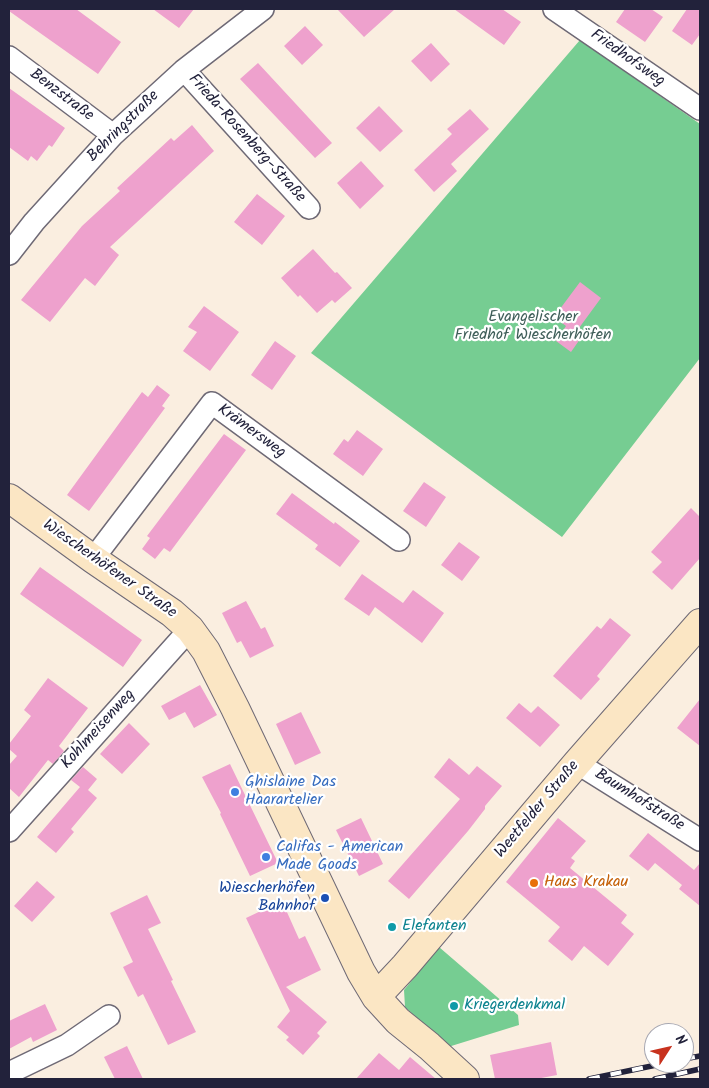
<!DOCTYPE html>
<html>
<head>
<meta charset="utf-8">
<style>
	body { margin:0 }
	#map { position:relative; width:709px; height:1088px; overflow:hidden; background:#faeee0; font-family:Kalam,sans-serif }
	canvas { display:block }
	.frame { position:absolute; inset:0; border:10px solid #22223b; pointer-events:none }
	.north { position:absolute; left:644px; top:1023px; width:50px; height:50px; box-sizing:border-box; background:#fff; border:1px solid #a7a7b1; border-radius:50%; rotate:55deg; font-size:14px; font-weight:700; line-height:20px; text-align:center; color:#22223b }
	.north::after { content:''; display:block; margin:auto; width:18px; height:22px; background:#c8321e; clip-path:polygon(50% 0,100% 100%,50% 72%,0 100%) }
</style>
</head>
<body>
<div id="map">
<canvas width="709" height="1088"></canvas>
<div class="frame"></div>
<div class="north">N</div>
</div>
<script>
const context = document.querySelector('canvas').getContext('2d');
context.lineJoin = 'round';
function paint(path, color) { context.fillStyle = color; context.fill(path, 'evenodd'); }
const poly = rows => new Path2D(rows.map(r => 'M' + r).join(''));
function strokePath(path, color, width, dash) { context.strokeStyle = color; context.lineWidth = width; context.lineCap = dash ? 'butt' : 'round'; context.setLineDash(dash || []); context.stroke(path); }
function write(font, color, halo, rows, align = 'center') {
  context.font = font + ' Kalam,sans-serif'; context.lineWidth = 4.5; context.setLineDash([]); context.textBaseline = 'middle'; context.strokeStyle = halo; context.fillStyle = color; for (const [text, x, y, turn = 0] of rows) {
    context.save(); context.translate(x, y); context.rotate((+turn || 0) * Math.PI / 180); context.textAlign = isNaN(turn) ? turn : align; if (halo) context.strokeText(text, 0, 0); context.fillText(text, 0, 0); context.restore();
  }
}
const green = poly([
	[580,40,700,124,700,358,562,537,311,353],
	[439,947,518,1015,519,1025,448,1047,405,1007,404,990]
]);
const building = poly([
	[9,9,76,9,121,42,98,74,9,11],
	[153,9,194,9,179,28],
	[337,9,395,9,364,37],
	[454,9,502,9,521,22,504,45],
	[625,9,651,9,663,17,645,42,616,22],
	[687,9,700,9,700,34,692,45,672,31],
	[305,26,323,45,302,65,284,46],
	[431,43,450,64,431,82,411,61],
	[258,63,332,143,315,158,240,79],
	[9,88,65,128,52,147,49,145,37,161,31,156,28,161,9,147],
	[379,106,403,131,380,152,356,128],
	[470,109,489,129,451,164,457,171,434,192,414,170,452,134,447,129],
	[192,125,214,151,110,247,119,255,95,286,85,278,50,322,21,300,82,226,120,191,117,188,171,138,174,141],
	[361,161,384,186,360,209,337,183],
	[257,194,285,216,262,245,234,222],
	[313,249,335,273,337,272,352,288,335,303,332,300,317,313,300,295,298,297,281,278],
	[580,282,601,298,579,328,585,332,571,352,556,341,566,326,554,317],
	[204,306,239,332,210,371,183,351,197,332,188,327],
	[275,341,296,356,272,390,251,375],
	[157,385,170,395,162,406,165,408,89,511,67,495,142,392,148,397],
	[357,430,383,449,363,476,333,454,344,439,348,442],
	[224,434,246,450,170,552,164,548,155,559,142,549,150,538,147,536],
	[424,482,446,497,426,527,403,511],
	[292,493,334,524,335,522,360,541,340,567,315,549,318,545,276,514],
	[691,508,700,517,700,558,672,590,652,572,662,562,651,552],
	[459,542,480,557,462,581,441,565],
	[40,567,142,640,123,667,20,594],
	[362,574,403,603,413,590,444,613,422,643,375,607,369,616,344,599],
	[246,601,261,629,265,627,274,646,250,658,241,641,237,643,222,613],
	[610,618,631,635,597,676,600,679,581,700,553,676,597,626,601,629],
	[48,678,88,708,59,746,64,751,53,764,48,760,19,797,9,788,9,765,17,756,9,749,9,744,31,716,24,710],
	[200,685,217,715,194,728,185,712,169,720,161,706],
	[700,699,700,746,677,728],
	[519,703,531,713,538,706,560,725,540,747,506,718],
	[301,712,321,753,295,765,276,724],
	[129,723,150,744,122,774,100,754],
	[449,758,469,775,477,766,502,786,485,806,485,809,468,831,409,899,388,881,460,799,434,777],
	[230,764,278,863,250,876,220,814,221,813,202,777],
	[83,767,97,779,88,790,97,798,71,829,74,832,56,853,37,837,80,787,71,780],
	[361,818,383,864,359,876,336,830],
	[558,818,586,841,571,858,575,861,570,868,627,915,621,923,634,934,608,966,584,946,572,961,548,941,560,927,506,882],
	[648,833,694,870,700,863,700,906,679,889,682,885,655,863,648,871,629,856],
	[37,881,55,897,32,922,14,906],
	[147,895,161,923,148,929,173,980,171,981,196,1032,168,1045,143,994,138,997,123,967,133,962,110,913],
	[282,901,299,939,305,936,321,970,286,987,327,1022,317,1033,320,1036,303,1055,286,1040,289,1037,277,1027,290,1011,246,918],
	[45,1004,57,1030,33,1042,31,1037,9,1049,9,1021],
	[551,1042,557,1075,536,1079,495,1079,490,1055],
	[127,1046,143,1079,115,1079,104,1057],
	[379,1053,399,1070,410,1057,436,1079,356,1079]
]);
const street = poly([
	[554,9,700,109],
	[9,57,113,135],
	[184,70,309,208],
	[9,254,34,222,113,135,184,70,263,9],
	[93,559,212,403,399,540],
	[577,763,700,840],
	[9,831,190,629],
	[9,1073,67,1045,109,1016]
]);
const secondary = poly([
	[9,498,93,559,172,613,190,629,206,651,235,708,361,972,376,997,398,1021,429,1046,465,1079],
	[376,997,405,966,577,763,700,623]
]);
const rail = poly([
	[684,1059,700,1056],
	[589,1079,666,1063],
	[655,1079,700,1069]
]);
const markers = [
	[235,792,5,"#3f7fe0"],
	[266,857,5,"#3f7fe0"],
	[534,883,5,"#e8710a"],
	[325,898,5,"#1a4fb4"],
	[392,927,5,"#0f9aa8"],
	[454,1006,5,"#0f9aa8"]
];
const streetNames = [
	["Friedhofsweg",627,59,35],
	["Benzstraße",61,96,37],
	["Behringstraße",124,127,-45],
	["Frieda-Rosenberg-Straße",246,139,48],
	["Krämersweg",251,432,36],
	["Wiescherhöfener Straße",109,570,35],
	["Kohlmeisenweg",99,730,-48],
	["Baumhofstraße",639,801,32],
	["Weetfelder Straße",538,810,-50]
];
const parkNames = [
	["Evangelischer",533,318],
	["Friedhof Wiescherhöfen",533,336]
];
const shopNames = [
	["Ghislaine Das",245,783],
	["Haarartelier",245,801],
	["Califas - American",276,848],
	["Made Goods",276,866]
];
const foodNames = [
	["Haus Krakau",544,883]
];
const transitNames = [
	["Wiescherhöfen",315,889],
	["Bahnhof",315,907]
];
const cultureNames = [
	["Elefanten",402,927],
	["Kriegerdenkmal",464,1006]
];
paint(green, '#76cd92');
paint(building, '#eea1cd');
strokePath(street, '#6e6975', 24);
strokePath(secondary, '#6e6975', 30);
strokePath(street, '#fff', 21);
strokePath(secondary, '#fbe6c4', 28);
strokePath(rail, '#22223b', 5.5);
strokePath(rail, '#fff', 4, [11]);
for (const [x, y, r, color] of markers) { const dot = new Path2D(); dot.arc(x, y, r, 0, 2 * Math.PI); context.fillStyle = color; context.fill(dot); strokePath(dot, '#fff', 2); }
write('16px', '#22223b', '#fff', streetNames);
write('16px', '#3f5e59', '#fff', parkNames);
write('16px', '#366cbe', '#fff', shopNames, 'left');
write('16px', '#c56008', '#fff', foodNames, 'left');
write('16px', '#164399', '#fff', transitNames, 'right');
write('16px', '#0d838f', '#fff', cultureNames, 'left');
</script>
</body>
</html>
